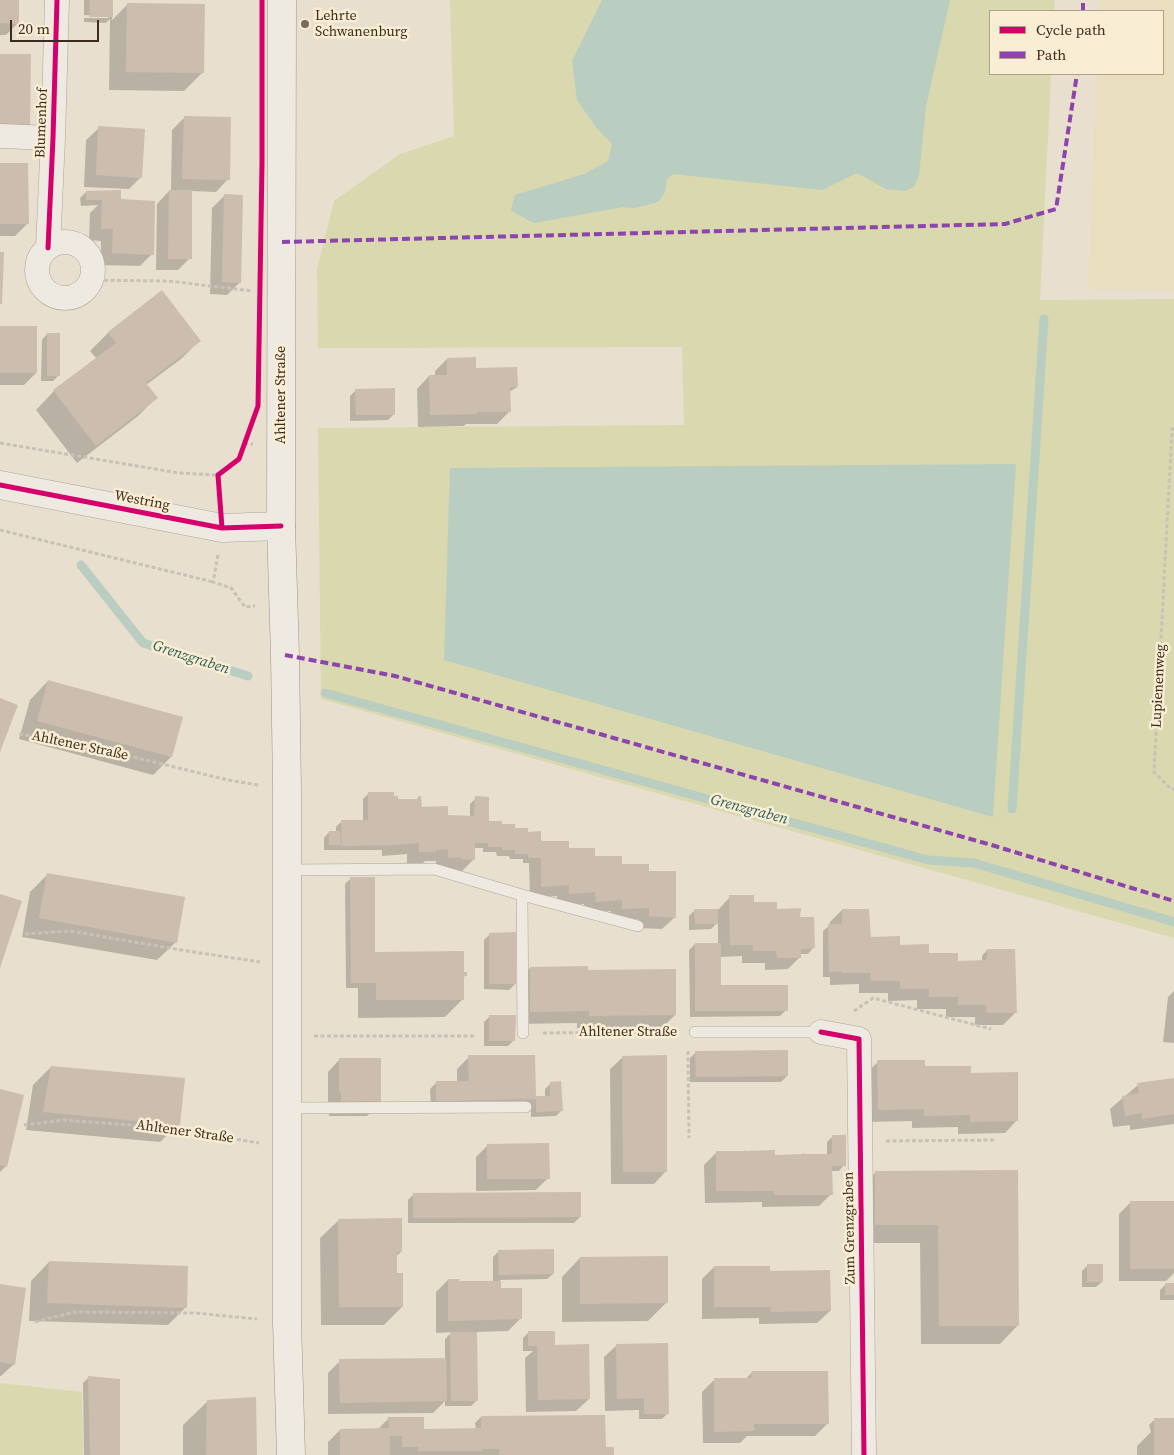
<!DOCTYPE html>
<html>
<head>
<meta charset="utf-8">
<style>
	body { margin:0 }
	#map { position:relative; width:1174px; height:1455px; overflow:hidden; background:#e8dfce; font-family:"Source Serif 4",serif }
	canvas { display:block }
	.legend { position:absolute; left:989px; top:10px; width:175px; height:65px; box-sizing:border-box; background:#f9edd4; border:1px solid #aea08b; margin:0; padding:6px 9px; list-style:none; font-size:15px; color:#3d2c1d }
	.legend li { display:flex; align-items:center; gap:10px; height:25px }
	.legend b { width:25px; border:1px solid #aea08b }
	.scale { position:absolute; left:10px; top:20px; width:89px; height:22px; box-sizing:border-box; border:2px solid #3d2c1d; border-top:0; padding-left:6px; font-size:15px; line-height:18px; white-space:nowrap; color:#3d2c1d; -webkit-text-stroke:4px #f9edd4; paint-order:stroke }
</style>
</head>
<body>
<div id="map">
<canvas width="1174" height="1455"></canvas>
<ul class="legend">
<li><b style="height:6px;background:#d6006c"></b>Cycle path</li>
<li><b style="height:6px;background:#8e44ad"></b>Path</li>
</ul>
<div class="scale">20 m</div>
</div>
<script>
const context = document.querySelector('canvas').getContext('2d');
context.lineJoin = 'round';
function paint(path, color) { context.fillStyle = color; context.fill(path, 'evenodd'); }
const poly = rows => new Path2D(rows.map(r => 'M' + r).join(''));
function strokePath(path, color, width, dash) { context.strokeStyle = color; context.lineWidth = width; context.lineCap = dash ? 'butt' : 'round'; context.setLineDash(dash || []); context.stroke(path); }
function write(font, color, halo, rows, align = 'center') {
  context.font = font + ' "Source Serif 4",serif'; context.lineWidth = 5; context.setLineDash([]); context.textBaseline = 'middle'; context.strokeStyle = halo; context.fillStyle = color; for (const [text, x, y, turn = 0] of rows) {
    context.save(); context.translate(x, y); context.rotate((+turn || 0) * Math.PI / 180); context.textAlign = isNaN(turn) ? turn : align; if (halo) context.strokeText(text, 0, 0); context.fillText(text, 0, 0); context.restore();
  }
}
const farmland = poly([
	[1101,0,1174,0,1174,290,1088,289,1097,74,1163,74,1163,11,1100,11]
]);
const green = poly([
	[450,0,1055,0,1054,11,990,11,990,74,1051,74,1040,300,1174,299,1174,938,321,699,318,428,684,425,682,347,318,348,317,269,334,201,400,154,454,136],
	[0,1383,82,1392,83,1455,0,1455]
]);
const water = poly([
	[602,0,950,0,926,106,919,175,914,187,905,191,886,189,857,173,822,190,673,174,667,179,665,192,660,200,655,203,634,208,623,207,534,223,511,211,515,195,584,174,608,161,612,144,596,127,577,100,572,61],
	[1016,464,993,817,444,660,450,468]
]);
const shadow = poly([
	[0,0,18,0,18,23,6,35,0,35],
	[84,0,112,0,112,20,128,4,203,72,184,91,109,90,110,19,106,23,84,22,84,18,108,18,108,16,84,15],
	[185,117,228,179,216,192,191,191,190,258,178,270,156,270,157,204,169,191,171,191,172,130],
	[99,128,141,177,129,189,84,187,86,140],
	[0,164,28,223,15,236,0,236],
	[86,192,120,199,152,254,140,266,101,265,101,241,89,240,90,213,98,205,81,206,80,198],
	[224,196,240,282,227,295,210,294,212,208],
	[0,328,36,373,24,385,0,385],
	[109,332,199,341,181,359,146,385,156,398,138,416,77,463,36,410,54,391,97,359,90,351],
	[47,334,59,375,53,381,41,381,42,340],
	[447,359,517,387,509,392,510,411,497,424,466,424,464,426,418,427,417,389,429,376,435,376,435,371],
	[356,390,394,414,388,420,350,421,350,396],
	[48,681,182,718,171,757,153,775,19,739,30,700],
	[369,793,396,800,416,800,419,797,420,808,447,817,470,817,470,804,476,798,487,822,527,833,540,842,648,873,675,917,662,929,638,928,638,919,610,921,611,911,584,913,584,904,557,906,557,896,530,898,529,863,523,863,523,859,510,859,509,856,497,856,496,852,483,852,483,848,474,848,474,859,462,871,436,869,436,861,425,861,422,864,407,864,407,854,382,856,382,850,324,850,324,838,329,832,336,832,336,827,342,821,363,821,363,799],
	[48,874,176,942,157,960,22,937,30,892],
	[351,878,374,955,463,973,465,976,463,978,463,999,445,1017,358,1018,358,988,346,988,345,884],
	[730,897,776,910,799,919,813,948,808,954,800,954,800,957,788,969,765,970,765,963,742,963,742,956,719,957,720,987,786,1010,780,1016,690,1017,689,950,695,944,718,944,718,922,711,929,689,930,689,916,695,910,718,910],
	[842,910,870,938,957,962,982,962,982,956,987,950,1015,1013,1003,1025,975,1025,975,1017,946,1017,946,1009,917,1009,917,1000,888,1001,888,993,859,993,859,984,830,985,830,977,823,977,823,931,830,925,830,922],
	[490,934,515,984,509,990,484,989,484,940],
	[530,968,587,971,675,1015,663,1027,577,1028,577,1023,519,1024,518,980],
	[1174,991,1174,1043,1163,1042,1168,997],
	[490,1016,514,1040,508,1046,484,1046,484,1022],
	[696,1052,787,1076,781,1082,690,1082,690,1058],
	[534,1056,534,1100,536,1098,545,1097,545,1089,551,1083,562,1110,556,1116,531,1117,531,1102,522,1110,431,1106,430,1089,436,1083,457,1082,457,1069,469,1057],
	[623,1057,666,1171,654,1184,611,1184,610,1069],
	[340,1059,379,1104,367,1116,329,1116,329,1107,328,1103,328,1072],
	[878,1062,970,1074,1017,1120,1005,1133,958,1134,958,1127,912,1128,912,1121,866,1122,865,1074],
	[51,1067,179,1124,160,1142,26,1130,33,1085],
	[1174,1079,1174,1124,1130,1130,1130,1125,1113,1127,1110,1109,1138,1085],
	[0,1091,6,1166,0,1172],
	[833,1136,844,1165,839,1171,831,1171,831,1194,819,1206,762,1207,762,1202,705,1203,704,1165,717,1152,774,1156,827,1155,827,1142],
	[488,1145,548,1178,536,1190,476,1191,476,1157],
	[1017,1172,1018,1325,1000,1344,921,1344,920,1243,866,1243,870,1178,875,1173],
	[414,1194,580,1217,574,1223,408,1223,408,1200],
	[1131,1202,1174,1202,1174,1273,1166,1281,1119,1281,1119,1214],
	[339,1220,401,1252,395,1257,395,1274,402,1307,384,1325,321,1325,320,1238],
	[499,1251,553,1274,547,1279,500,1280,500,1289,520,1319,508,1331,476,1332,477,1400,471,1406,445,1406,445,1401,433,1413,328,1414,328,1373,340,1361,445,1359,445,1339,452,1332,436,1333,436,1292,448,1280,458,1283,493,1283,493,1257],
	[580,1258,667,1302,648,1321,562,1322,562,1277],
	[49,1262,186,1307,168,1325,29,1321,31,1281],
	[1088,1265,1102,1282,1096,1287,1082,1287,1082,1271],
	[714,1267,769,1272,830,1311,817,1323,759,1324,759,1318,702,1319,702,1279],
	[1166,1284,1174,1284,1174,1300,1160,1300,1160,1290],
	[0,1285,14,1364,1,1376,0,1376],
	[529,1332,554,1346,589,1399,576,1411,526,1412,525,1358,533,1351,523,1351,523,1338],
	[617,1345,668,1413,662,1419,639,1419,639,1410,605,1411,604,1357],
	[752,1372,828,1423,815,1436,747,1436,740,1443,703,1443,702,1392,715,1379,746,1379],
	[89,1377,119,1455,84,1455,83,1383],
	[207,1402,255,1455,183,1455,183,1425],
	[481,1417,605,1449,613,1455,328,1455,328,1442,340,1430,378,1429,389,1418,423,1430,476,1429,475,1423],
	[1155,1419,1174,1424,1174,1455,1137,1455,1137,1446,1151,1432,1149,1425]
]);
const stream = poly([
	[81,565,143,643,248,676],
	[325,693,928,860,974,863,1174,922],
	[1012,809,1044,319]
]);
const building = poly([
	[0,0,19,0,19,24,0,23],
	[90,0,113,0,113,17,89,17],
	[127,3,205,4,204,73,126,72],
	[0,54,31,54,30,125,0,125],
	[184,116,231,117,230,180,182,179],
	[98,126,145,129,142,178,96,175],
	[0,163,28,163,29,224,0,224],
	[121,190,121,199,155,201,154,255,112,253,113,229,101,229,102,200,86,200,86,191],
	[169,190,192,190,192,259,168,259],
	[224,194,243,195,241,283,222,282],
	[0,252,4,252,2,304,0,304],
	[162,290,201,341,146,383,158,398,96,446,53,390,116,343,108,332],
	[0,326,37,326,37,373,0,373],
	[47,333,60,333,60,376,47,376],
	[476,357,476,368,517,367,518,387,510,387,511,412,477,412,477,414,430,415,429,375,447,375,447,358],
	[395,388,395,415,356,415,355,389],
	[48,680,183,717,172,757,37,721],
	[0,698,18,705,0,752],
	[368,792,394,792,394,796,398,796,398,799,419,799,418,796,421,796,422,807,448,806,448,815,474,816,475,796,489,797,489,821,502,821,502,824,515,824,515,828,528,828,528,832,541,831,541,839,542,841,569,841,569,848,595,848,595,856,622,856,622,864,649,864,649,871,676,871,676,918,649,916,649,908,622,909,622,900,596,902,595,892,569,894,569,885,541,887,541,858,528,858,528,854,515,854,515,850,502,850,502,847,488,847,488,843,475,843,475,860,460,859,461,857,448,858,448,849,436,850,436,852,419,852,419,843,394,845,342,846,341,820,368,820],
	[329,831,340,831,341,845,329,845],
	[47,873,185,897,177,943,39,918],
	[350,877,375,877,375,952,464,951,464,972,467,972,467,976,464,976,464,1000,376,1000,376,983,351,983],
	[0,894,22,901,0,968],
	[729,895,754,895,754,902,777,902,777,909,801,908,800,917,814,917,815,948,801,949,801,958,777,958,776,951,753,951,753,945,730,945],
	[694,909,718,909,718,924,695,924],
	[842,909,869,909,871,937,900,936,900,945,929,944,929,953,958,953,958,961,986,960,987,958,987,949,1015,949,1017,1013,987,1013,986,1005,958,1005,958,997,929,997,929,989,900,989,900,981,871,981,870,973,842,973,842,971,829,972,828,924,841,924,842,926],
	[516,932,516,984,489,984,489,933],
	[695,943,721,943,721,985,788,985,788,1011,695,1011],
	[588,966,588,970,676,969,676,1015,589,1016,589,1011,530,1012,530,967],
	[489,1015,516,1015,515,1041,489,1041],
	[788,1050,788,1076,696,1077,695,1051],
	[468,1055,535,1055,536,1096,550,1096,550,1082,561,1081,563,1111,536,1112,536,1099,436,1101,436,1081,469,1081],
	[667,1055,667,1172,623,1172,622,1056],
	[339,1058,381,1058,381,1105,341,1105,341,1094,339,1091],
	[877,1060,925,1060,925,1066,971,1066,971,1073,1018,1072,1018,1121,970,1122,970,1115,924,1116,924,1109,878,1110],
	[51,1066,185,1078,180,1125,43,1112],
	[1174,1078,1174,1114,1142,1119,1142,1113,1125,1116,1122,1096,1139,1093,1137,1083],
	[0,1089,24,1095,7,1167,0,1165],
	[832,1135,846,1135,846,1166,832,1166,833,1195,774,1195,774,1191,747,1191,747,1192,745,1191,716,1191,716,1151,744,1151,745,1150,746,1151,775,1150,775,1155,802,1154,803,1153,804,1154,831,1154,832,1153],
	[549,1143,550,1179,487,1179,487,1144],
	[1018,1170,1019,1326,939,1326,938,1225,875,1225,875,1171],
	[581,1192,581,1217,413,1218,413,1193],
	[1130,1201,1174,1201,1174,1269,1130,1269],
	[402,1218,402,1252,397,1252,397,1273,403,1273,403,1307,339,1307,338,1219],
	[554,1249,554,1274,499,1275,498,1250],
	[668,1256,668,1303,580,1304,580,1257],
	[49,1261,188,1266,187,1308,47,1303],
	[1087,1264,1103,1264,1103,1282,1087,1282],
	[714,1266,770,1266,770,1271,830,1270,831,1311,770,1312,771,1307,714,1307],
	[448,1279,460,1279,459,1281,501,1281,501,1288,522,1288,522,1319,448,1321],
	[1165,1283,1174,1283,1174,1295,1165,1295],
	[0,1284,26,1288,15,1365,0,1362],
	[528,1331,555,1331,555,1345,589,1344,590,1399,538,1400,537,1346,528,1346],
	[450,1332,477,1332,478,1401,451,1401],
	[668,1343,669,1414,644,1414,644,1398,617,1399,616,1344],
	[446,1358,447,1401,340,1403,339,1359],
	[752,1371,828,1371,829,1424,754,1424,754,1431,714,1432,714,1378,751,1378],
	[88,1376,120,1379,120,1455,90,1455],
	[256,1397,257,1455,206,1455,207,1400],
	[605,1415,606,1447,614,1447,614,1455,499,1455,500,1449,481,1449,482,1451,418,1451,418,1447,402,1447,402,1436,390,1436,390,1455,340,1455,340,1429,389,1428,388,1417,424,1417,424,1429,481,1428,481,1416],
	[1154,1418,1174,1418,1174,1455,1154,1455]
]);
const path = poly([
	[91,280,168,281,253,291],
	[1174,428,1172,429,1154,772,1171,789,1174,789],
	[0,443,179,473,218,475],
	[244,444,253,444],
	[0,530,213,582],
	[218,555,213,582,231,588,245,607,255,606],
	[19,734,67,741,228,780,258,785],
	[25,934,70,931,181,950,260,962],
	[854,1011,873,998,991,1029],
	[543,1033,675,1032],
	[314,1036,474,1036],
	[688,1051,689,1138],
	[24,1125,64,1120,169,1128,259,1143],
	[886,1141,996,1140],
	[35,1322,74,1312,195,1313,257,1319]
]);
const service = poly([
	[287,870,434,869,522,895,638,926],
	[522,895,523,1033],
	[695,1032,821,1032],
	[286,1108,526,1107]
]);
const minor = poly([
	[0,136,53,138],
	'37 270a28 28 0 1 1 56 0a28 28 0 1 1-56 0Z',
	[48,248,53,138,57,0],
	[821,1032,859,1039,864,1455]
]);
const tertiary = poly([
	[0,485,222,528,281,526]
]);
const secondary = poly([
	[282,0,281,526,285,655,287,789,287,1322,291,1455]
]);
const quiet = poly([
	[1083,11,1083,0],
	[282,242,1005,224,1056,209,1077,74],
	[285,655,395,676,995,846,1174,901]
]);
const cycleway = poly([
	[48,248,53,138,57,0],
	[0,485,222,528,281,526],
	[222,528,218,475,239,459,258,406,262,163,262,0],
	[821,1032,859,1039,864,1455]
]);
const markers = [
	[305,24,5,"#796b5b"]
];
const poiNames = [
	["Lehrte",315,16],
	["Schwanenburg",315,32]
];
const streetNames = [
	["Blumenhof",42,123,-88],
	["Ahltener Straße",281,395,-90],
	["Westring",142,501,11],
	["Lupienenweg",1159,686,-87],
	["Ahltener Straße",80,746,12],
	["Ahltener Straße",628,1032],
	["Ahltener Straße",185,1132,8],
	["Zum Grenzgraben",850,1228,-91]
];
const waterNames = [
	["Grenzgraben",191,658,18],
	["Grenzgraben",749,810,15]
];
paint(farmland, '#e9debe');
paint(green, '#d9d8af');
paint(water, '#bacdc1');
paint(shadow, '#0003');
strokePath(stream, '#bacdc1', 9);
paint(building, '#ccbdaf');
strokePath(service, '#ada497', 12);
strokePath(minor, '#ada497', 25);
strokePath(tertiary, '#ada497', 29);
strokePath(secondary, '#9d9387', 29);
strokePath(path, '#c8c1b7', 3, [4, 2.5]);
strokePath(service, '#efeae1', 11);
strokePath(minor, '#efeae1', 24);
strokePath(tertiary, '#efeae1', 28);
strokePath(secondary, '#efeae1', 28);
strokePath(quiet, '#8e44ad', 4, [8, 4]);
strokePath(cycleway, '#d6006c', 5);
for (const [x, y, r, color] of markers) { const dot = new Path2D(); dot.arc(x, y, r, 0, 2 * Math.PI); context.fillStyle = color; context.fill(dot); strokePath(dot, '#f9edd4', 2); }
write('14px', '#3d2c1d', '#f9edd4', poiNames, 'left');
write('14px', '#3d2c1d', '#f9edd4', streetNames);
write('italic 15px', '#2b5f59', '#f9edd4', waterNames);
</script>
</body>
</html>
